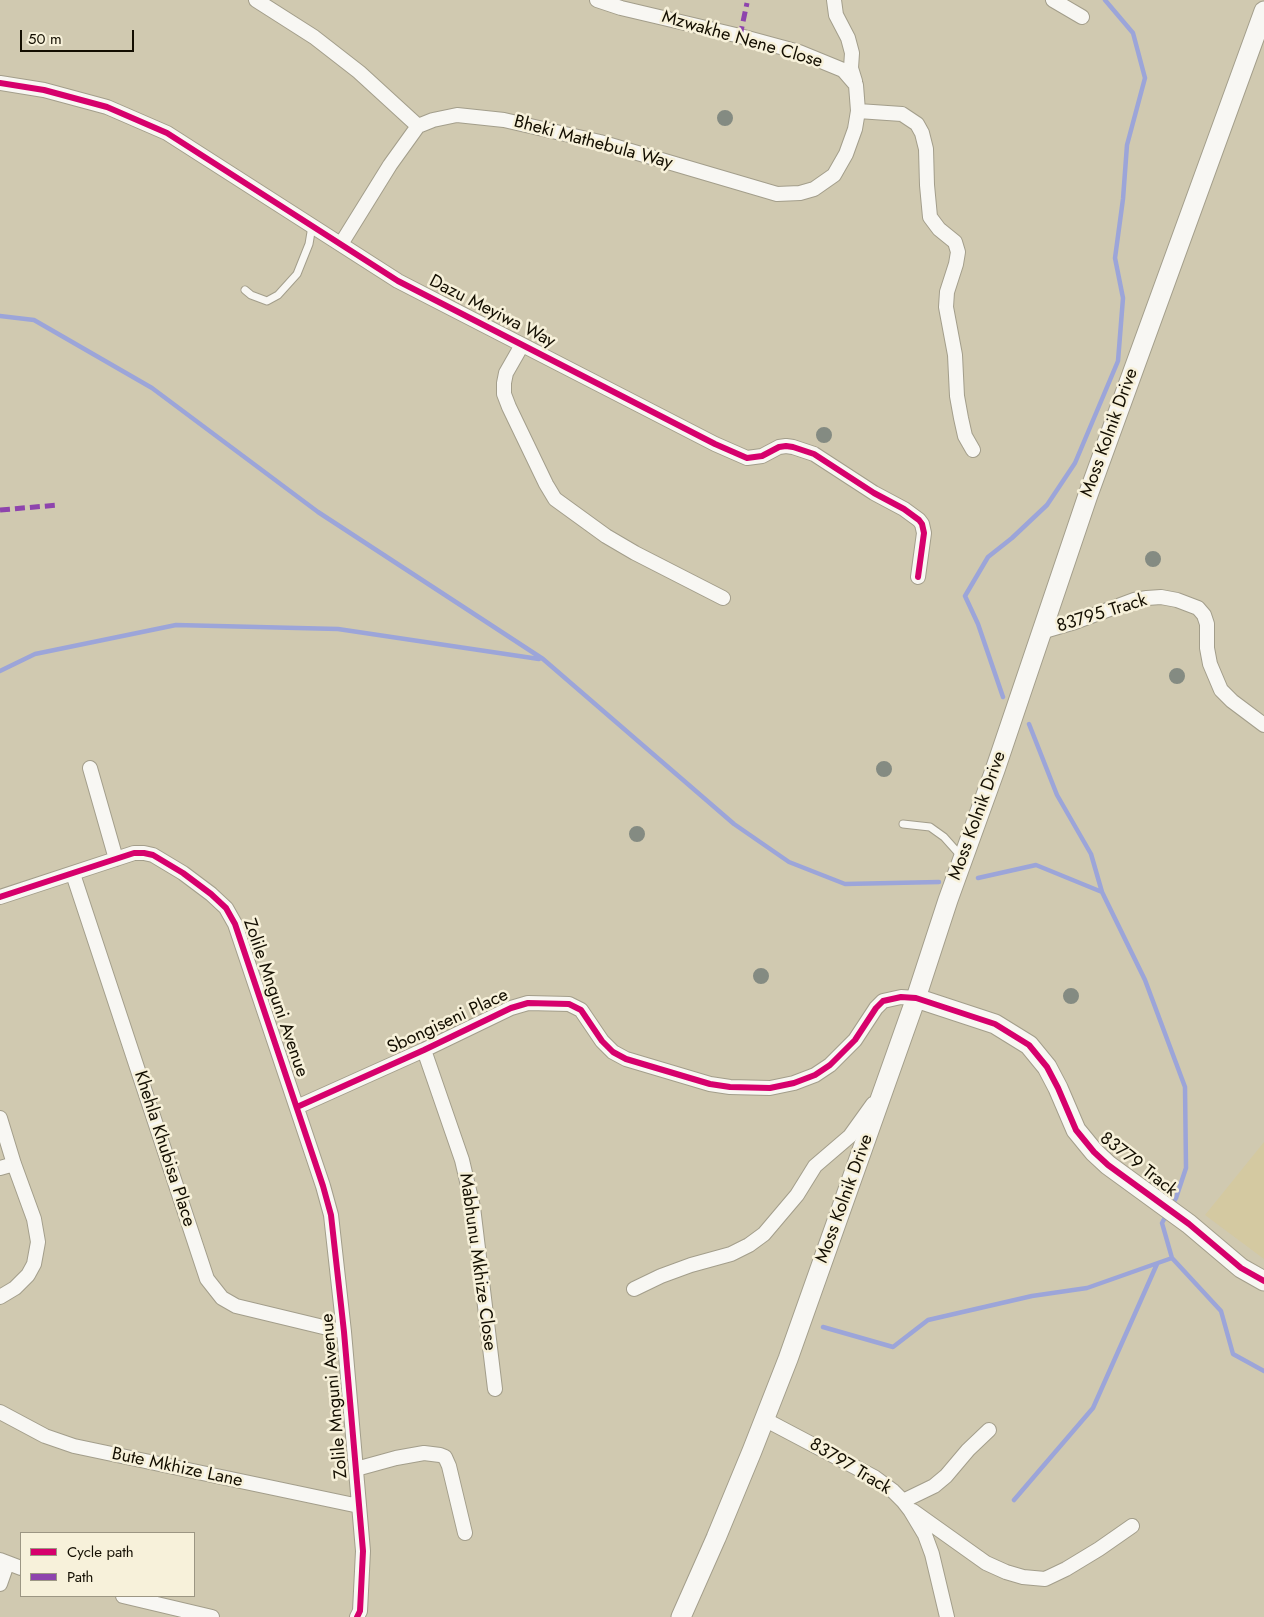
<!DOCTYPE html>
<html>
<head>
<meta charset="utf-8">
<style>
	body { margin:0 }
	#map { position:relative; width:1264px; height:1617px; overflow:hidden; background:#d0c9b0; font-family:Jost,sans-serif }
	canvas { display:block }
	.legend { position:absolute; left:20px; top:1532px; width:175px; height:65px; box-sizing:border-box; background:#f7f1da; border:1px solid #9c9683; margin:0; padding:6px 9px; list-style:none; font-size:15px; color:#130e01 }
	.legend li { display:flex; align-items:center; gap:10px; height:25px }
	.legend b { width:25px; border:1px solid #9c9683 }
	.scale { position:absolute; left:20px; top:30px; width:114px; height:22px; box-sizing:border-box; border:2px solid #130e01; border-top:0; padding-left:6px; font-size:15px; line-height:18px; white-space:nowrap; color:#130e01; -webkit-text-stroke:4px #f7f1da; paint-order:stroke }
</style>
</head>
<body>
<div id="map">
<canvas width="1264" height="1617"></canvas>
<ul class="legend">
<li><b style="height:6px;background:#d6006c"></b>Cycle path</li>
<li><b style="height:6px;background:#8e44ad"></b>Path</li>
</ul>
<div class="scale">50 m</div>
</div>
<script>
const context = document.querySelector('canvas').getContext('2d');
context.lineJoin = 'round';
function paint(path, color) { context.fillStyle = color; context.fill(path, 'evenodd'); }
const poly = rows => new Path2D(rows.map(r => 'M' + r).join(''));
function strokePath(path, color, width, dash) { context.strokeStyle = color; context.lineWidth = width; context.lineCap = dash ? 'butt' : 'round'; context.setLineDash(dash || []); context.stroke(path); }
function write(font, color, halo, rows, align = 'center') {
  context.font = font + ' Jost,sans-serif'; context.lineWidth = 5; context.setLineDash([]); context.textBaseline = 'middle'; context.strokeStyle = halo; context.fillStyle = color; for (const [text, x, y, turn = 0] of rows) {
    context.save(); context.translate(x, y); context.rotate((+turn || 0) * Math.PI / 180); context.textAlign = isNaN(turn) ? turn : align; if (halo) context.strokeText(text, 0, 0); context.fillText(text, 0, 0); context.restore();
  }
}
const built = poly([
	[1264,1142,1264,1259,1205,1215]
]);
const stream = poly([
	[0,316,34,320,152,388,318,512,543,659,734,824,789,862,845,884,939,882],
	[0,671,35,654,176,625,338,629,539,659],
	[1003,697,978,624,965,596,988,557,1012,538,1047,505,1075,463,1118,361,1123,298,1115,258,1123,199,1127,145,1145,78,1133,33,1105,0],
	[1029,724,1057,795,1091,854,1102,892],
	[978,878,1036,865,1102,892,1145,980,1185,1087,1186,1168,1176,1198,1172,1205],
	[1167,1214,1162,1223,1172,1258,1221,1311,1233,1354,1264,1371],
	[823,1327,893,1347,928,1320,1032,1296,1087,1288,1172,1258],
	[1014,1500,1093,1408,1157,1264]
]);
const building = poly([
	'717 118a8 8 0 1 1 16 0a8 8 0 1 1-16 0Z',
	'816 435a8 8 0 1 1 16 0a8 8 0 1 1-16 0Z',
	'1145 559a8 8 0 1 1 16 0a8 8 0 1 1-16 0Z',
	'1169 676a8 8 0 1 1 16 0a8 8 0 1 1-16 0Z',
	'876 769a8 8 0 1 1 16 0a8 8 0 1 1-16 0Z',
	'629 834a8 8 0 1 1 16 0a8 8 0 1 1-16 0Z',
	'753 976a8 8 0 1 1 16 0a8 8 0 1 1-16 0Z',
	'1063 996a8 8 0 1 1 16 0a8 8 0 1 1-16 0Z'
]);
const lane = poly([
	[245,290,251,295,267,301,278,295,297,274,309,244,312,226],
	[903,824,930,827,944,837,961,856]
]);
const street = poly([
	[256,0,314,37,359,72,418,126],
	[834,0,836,15,848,38,852,53,851,68,855,81],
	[1053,0,1082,17],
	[0,83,44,90,107,107,167,133,398,281,715,444,747,458,762,456,779,447,786,446,793,447,814,454,874,493,904,509,919,520,922,524,924,533,918,577],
	[858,111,902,114,917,124,922,133,926,149,927,185,930,217,939,229,955,242,958,252,956,264,947,292,946,307,955,355,957,396,961,418,965,436,973,450],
	[341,244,390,165,418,126,433,120,457,115,504,120,600,142,777,194,800,193,814,189,834,175,846,154,855,129,858,111,856,85,843,70,799,52,740,36,621,8,597,0],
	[522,345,506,373,504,383,504,394,509,407,546,484,555,499,606,536,635,553,723,598],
	[1041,632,1075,622,1134,600,1147,598,1161,597,1177,600,1198,608,1204,615,1207,624,1207,648,1210,664,1221,690,1232,701,1264,725],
	[90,768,116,859],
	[73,874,207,1279,222,1298,236,1306,344,1332],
	[0,897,134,853,144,853,153,855,183,873,211,894,226,908,235,924,323,1186,331,1215,344,1332,363,1551,360,1611,357,1617],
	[424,1050,462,1160,473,1207,495,1389],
	[297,1107,424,1050,511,1008,528,1003,569,1004,581,1010,602,1041,613,1052,626,1059,710,1084,730,1087,770,1088,794,1083,815,1075,830,1065,855,1040,876,1008,883,1001,901,997,916,998],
	[0,1118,14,1164,34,1219,38,1242,34,1264,28,1275,15,1288,0,1297],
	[0,1168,14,1164],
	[634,1289,661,1276,691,1265,731,1254,749,1245,764,1234,797,1195,815,1166,850,1136,873,1104],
	[0,1412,45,1436,74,1446,359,1506],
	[764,1419,874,1477,893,1491,903,1501,910,1510,925,1535,932,1554,947,1617],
	[356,1469,396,1458,424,1453,440,1455,445,1457,449,1466,465,1533],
	[903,1501,934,1486,946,1476,968,1450,989,1430],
	[913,1511,986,1563,1006,1572,1023,1577,1045,1579,1066,1569,1099,1549,1132,1526],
	[0,1560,21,1568],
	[0,1584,7,1564],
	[123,1596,212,1617]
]);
const secondary = poly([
	[916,998,995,1024,1029,1045,1047,1067,1058,1088,1076,1130,1094,1152,1108,1165,1189,1224,1241,1268,1264,1281],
	[681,1617,716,1538,752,1451,788,1359,916,998,948,900,995,770,1088,495,1264,11]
]);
const quiet = poly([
	[740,36,747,3],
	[0,510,58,505]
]);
const cycleway = poly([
	[0,83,44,90,107,107,167,133,398,281,715,444,747,458,762,456,779,447,786,446,793,447,814,454,874,493,904,509,919,520,922,524,924,533,918,577],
	[0,897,134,853,144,853,153,855,183,873,211,894,226,908,235,924,323,1186,331,1215,344,1332,363,1551,360,1611,357,1617],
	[297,1107,424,1050,511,1008,528,1003,569,1004,581,1010,602,1041,613,1052,626,1059,710,1084,730,1087,770,1088,794,1083,815,1075,830,1065,855,1040,876,1008,883,1001,901,997,916,998,995,1024,1029,1045,1047,1067,1058,1088,1076,1130,1094,1152,1108,1165,1189,1224,1241,1268,1264,1281]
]);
const streetNames = [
	["Mzwakhe Nene Close",742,40,16],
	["Bheki Mathebula Way",593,143,15],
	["Dazu Meyiwa Way",492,312,27],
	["Moss Kolnik Drive",1110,433,-70],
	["83795 Track",1102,614,-17],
	["Moss Kolnik Drive",978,816,-70],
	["Zolile Mnguni Avenue",275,998,71],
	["Sbongiseni Place",448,1022,-25],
	["Khehla Khubisa Place",164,1149,72],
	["83779 Track",1138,1165,38],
	["Moss Kolnik Drive",845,1199,-70],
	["Mabhunu Mkhize Close",477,1262,82],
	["Zolile Mnguni Avenue",335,1396,-95],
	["83797 Track",850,1467,31],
	["Bute Mkhize Lane",177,1468,12]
];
paint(built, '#d4c9a1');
strokePath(stream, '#9ca5d9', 4.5);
paint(building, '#848b82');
strokePath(lane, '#a39e8b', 9);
strokePath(street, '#a39e8b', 16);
strokePath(secondary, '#a39e8b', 21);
strokePath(lane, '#f8f7f3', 7);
strokePath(street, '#f8f7f3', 14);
strokePath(secondary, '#f8f7f3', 19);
strokePath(quiet, '#8e44ad', 5, [10, 5]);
strokePath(cycleway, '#d6006c', 6);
write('18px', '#130e01', '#f7f1da', streetNames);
</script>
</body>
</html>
